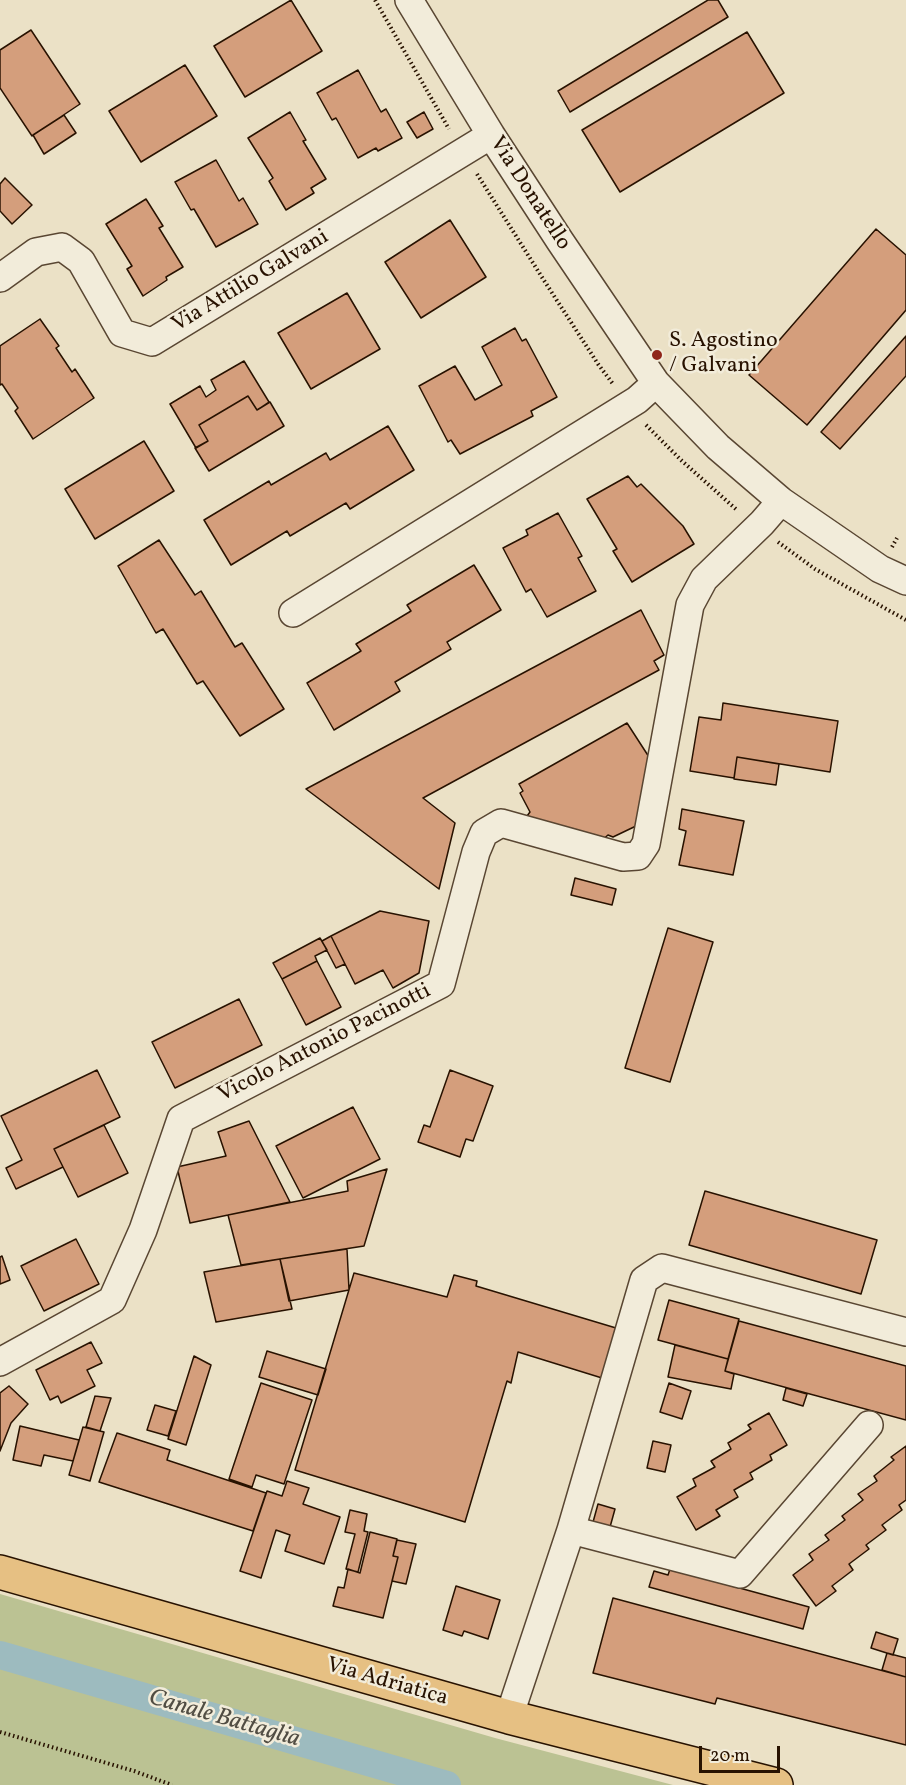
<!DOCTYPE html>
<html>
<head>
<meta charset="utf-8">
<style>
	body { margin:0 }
	#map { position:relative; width:906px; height:1785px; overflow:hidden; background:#ebe1c6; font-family:Vollkorn,serif }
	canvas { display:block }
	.scale { position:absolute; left:699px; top:1746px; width:81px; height:27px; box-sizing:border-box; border:3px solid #281200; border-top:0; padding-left:8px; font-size:18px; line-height:21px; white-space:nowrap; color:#281200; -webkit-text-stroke:4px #f2ecda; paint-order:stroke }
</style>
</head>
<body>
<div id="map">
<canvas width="906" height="1785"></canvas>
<div class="scale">20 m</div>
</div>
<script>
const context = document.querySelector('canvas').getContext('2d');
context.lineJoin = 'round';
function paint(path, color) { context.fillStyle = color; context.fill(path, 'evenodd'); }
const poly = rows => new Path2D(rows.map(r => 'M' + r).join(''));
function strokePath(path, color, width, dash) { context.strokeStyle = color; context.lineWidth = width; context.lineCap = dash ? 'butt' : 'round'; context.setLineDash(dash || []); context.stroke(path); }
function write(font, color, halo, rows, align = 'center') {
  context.font = font + ' Vollkorn,serif'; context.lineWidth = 5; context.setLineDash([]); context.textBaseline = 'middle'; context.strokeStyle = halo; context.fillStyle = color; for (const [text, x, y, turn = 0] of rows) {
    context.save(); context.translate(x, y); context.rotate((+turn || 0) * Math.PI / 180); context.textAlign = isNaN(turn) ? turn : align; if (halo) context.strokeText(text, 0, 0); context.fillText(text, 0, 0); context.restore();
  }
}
const green = poly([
	[0,1594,495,1738,673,1785,0,1785]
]);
const canal = poly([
	[0,1655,447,1785]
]);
const building = poly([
	[291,0,322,51,245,97,214,46,291,0],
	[708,0,718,0,728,17,570,112,558,91,708,0],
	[31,30,80,104,32,136,0,88,0,50,31,30],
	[747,32,784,93,620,192,582,130,747,32],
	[185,65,217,116,141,162,109,111,185,65],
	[358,70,381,112,386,109,402,138,378,151,376,148,358,158,336,118,332,120,317,93,358,70],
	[290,112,306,140,303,141,326,179,311,188,314,193,286,210,269,181,273,178,248,138,290,112],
	[424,112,433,129,417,138,407,122,424,112],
	[64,115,76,133,44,154,33,135,64,115],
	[216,160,239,201,243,198,258,224,216,247,194,209,191,210,175,182,216,160],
	[5,178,32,205,12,224,0,211,0,184,5,178],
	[146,199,163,226,159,228,183,267,166,277,167,280,143,296,127,269,132,266,106,224,146,199],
	[450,220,486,277,421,318,385,262,450,220],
	[876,229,906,255,906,310,807,425,749,375,876,229],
	[347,293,380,349,311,389,278,333,347,293],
	[40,319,59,346,56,348,72,372,75,369,94,398,33,439,15,411,18,408,2,384,0,385,0,346,40,319],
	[515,328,522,341,526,339,557,397,531,411,533,416,460,454,451,440,448,442,419,386,455,366,475,400,502,385,482,347,515,328],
	[906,336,906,376,840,449,821,432,906,336],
	[244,361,269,402,257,410,248,396,199,425,208,441,196,448,170,404,200,386,206,397,216,390,211,380,244,361],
	[248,396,257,410,270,402,284,426,209,471,195,448,208,441,199,425,248,396],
	[388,426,414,470,350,509,346,503,290,536,287,531,231,565,204,520,269,481,271,485,326,453,330,460,388,426],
	[144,441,174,491,95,539,65,489,144,441],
	[628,476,637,487,641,484,683,526,694,544,632,582,613,551,617,549,587,499,628,476],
	[558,513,582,556,578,558,596,591,547,617,531,589,526,592,503,548,528,535,526,530,558,513],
	[159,540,195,595,201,591,235,647,242,643,284,709,240,736,203,681,197,684,163,629,156,633,118,566,159,540],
	[474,565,501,610,447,642,451,649,395,682,400,691,334,730,307,683,361,651,356,644,411,611,407,605,474,565],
	[641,610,664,655,654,661,659,670,423,798,455,823,439,889,306,789,641,610],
	[723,703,838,721,830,772,737,757,734,778,690,771,699,717,721,720,723,703],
	[627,723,649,757,636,826,613,837,608,835,601,841,527,816,530,812,520,793,523,791,519,784,627,723],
	[737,757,779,764,776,785,734,779,737,757],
	[682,809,744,821,733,875,679,865,686,831,679,829,682,809],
	[575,878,616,889,612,905,571,895,575,878],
	[380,911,429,921,419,973,393,988,383,970,355,984,331,936,380,911],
	[668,928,713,942,670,1082,625,1068,668,928],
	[331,936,345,964,336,968,322,941,331,936],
	[320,938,327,950,315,956,317,961,282,979,273,963,320,938],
	[317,961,341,1007,306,1025,282,979,317,961],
	[239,999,262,1045,175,1088,152,1042,239,999],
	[97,1070,120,1117,54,1149,63,1167,16,1189,6,1168,22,1160,1,1116,97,1070],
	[450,1070,493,1086,473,1141,466,1139,460,1157,418,1142,424,1125,430,1127,450,1070],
	[353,1107,380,1159,303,1198,276,1146,353,1107],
	[249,1121,290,1202,190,1223,177,1167,226,1156,218,1132,249,1121],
	[104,1125,128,1173,78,1197,54,1149,104,1125],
	[387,1169,364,1246,241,1265,228,1215,348,1191,347,1181,387,1169],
	[705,1191,877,1240,861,1294,689,1245,705,1191],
	[76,1239,99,1284,44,1311,21,1266,76,1239],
	[347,1249,349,1290,289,1301,280,1259,347,1249],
	[2,1256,10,1280,0,1284,0,1257,2,1256],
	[280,1259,292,1309,216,1322,204,1272,280,1259],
	[354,1273,447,1297,454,1275,477,1281,476,1286,616,1328,602,1378,518,1352,511,1383,507,1381,465,1522,295,1470,354,1273],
	[669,1300,739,1319,728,1359,658,1340,669,1300],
	[739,1321,906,1366,906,1420,725,1371,739,1321],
	[91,1342,102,1363,87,1370,95,1386,61,1403,58,1396,50,1400,36,1370,91,1342],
	[675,1345,728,1359,725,1371,734,1374,731,1389,668,1377,675,1345],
	[267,1351,326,1369,318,1395,259,1377,267,1351],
	[194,1356,211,1365,186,1445,168,1439,194,1356],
	[261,1383,312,1400,284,1484,256,1475,252,1487,229,1479,261,1383],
	[669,1383,691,1391,682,1419,660,1412,669,1383],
	[9,1386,28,1404,11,1423,0,1451,0,1393,9,1386],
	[786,1388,807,1394,803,1406,783,1400,786,1388],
	[95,1396,111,1398,100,1431,86,1427,95,1396],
	[155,1405,176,1411,168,1436,147,1430,155,1405],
	[769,1413,787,1445,770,1455,772,1460,750,1473,753,1479,734,1490,738,1497,716,1510,720,1516,696,1530,677,1497,696,1486,693,1479,715,1467,711,1461,731,1449,728,1443,751,1429,748,1425,769,1413],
	[20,1426,79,1440,73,1461,44,1455,41,1466,13,1460,20,1426],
	[83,1427,104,1432,90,1481,69,1475,83,1427],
	[117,1433,170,1450,167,1460,266,1493,253,1531,99,1482,117,1433],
	[653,1441,671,1445,665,1472,647,1468,653,1441],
	[906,1446,906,1500,899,1505,902,1510,882,1525,886,1530,866,1545,869,1549,849,1564,853,1570,832,1586,836,1591,816,1606,793,1575,813,1560,809,1554,829,1540,825,1535,845,1520,842,1516,863,1500,858,1494,877,1481,874,1476,894,1460,891,1457,906,1446],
	[287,1481,309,1488,303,1504,340,1517,324,1564,285,1551,290,1535,276,1530,261,1578,240,1571,267,1491,282,1496,287,1481],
	[598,1504,615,1509,607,1538,590,1533,598,1504],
	[350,1510,367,1514,364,1531,368,1532,358,1572,346,1569,355,1534,345,1532,350,1510],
	[370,1532,397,1539,393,1556,398,1557,383,1618,333,1606,338,1587,344,1588,348,1569,360,1573,370,1532],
	[397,1540,416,1544,406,1584,392,1581,398,1557,393,1556,397,1540],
	[670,1569,809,1607,803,1629,649,1587,654,1571,668,1575,670,1569],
	[456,1586,500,1600,488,1639,464,1631,462,1636,443,1630,456,1586],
	[613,1598,906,1677,906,1745,717,1698,715,1704,593,1673,613,1598],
	[876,1632,898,1639,893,1655,871,1648,876,1632],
	[887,1653,906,1658,906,1677,882,1670,887,1653]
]);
const path = poly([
	[375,0,449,129],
	[477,174,545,282,598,364,613,384],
	[646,425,682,461,737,510],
	[778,542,815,569,906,620],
	[892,547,897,538],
	[0,1732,134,1771,172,1785]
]);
const minor = poly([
	[409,0,491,135,560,241,656,383,718,447,781,501,880,569,906,581],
	[0,278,36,252,62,247,81,261,122,333,152,342,491,135],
	[293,613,637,400,656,383],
	[0,1362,112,1300,143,1230,181,1119,441,984,476,852,484,833,501,823,623,857,638,856,646,844,690,605,704,579,762,523,781,501],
	[571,1530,644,1280,662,1268,906,1332],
	[509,1717,571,1530,740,1574,869,1425]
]);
const major = poly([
	[0,1572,509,1717,776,1785]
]);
const markers = [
	[657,355,6,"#8f2418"]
];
const streetNames = [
	["Via Donatello",529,194,57],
	["Via Attilio Galvani",251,282,-31],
	["Vicolo Antonio Pacinotti",325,1044,-27],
	["Via Adriatica",387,1683,16]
];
const poiNames = [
	["S. Agostino",669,342],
	["/ Galvani",669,367]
];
const waterNames = [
	["Canale Battaglia",224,1720,16]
];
paint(green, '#bbc293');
strokePath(canal, '#9dbbbf', 28);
paint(building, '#d49e7c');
strokePath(building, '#281200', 1.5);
strokePath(minor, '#594632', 30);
strokePath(major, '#281200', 36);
strokePath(path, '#281200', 4, [1.5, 3]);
strokePath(minor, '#f2ecda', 27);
strokePath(major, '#e6c083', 33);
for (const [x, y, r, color] of markers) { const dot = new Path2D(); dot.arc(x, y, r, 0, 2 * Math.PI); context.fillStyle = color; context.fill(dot); strokePath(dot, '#f2ecda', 2); }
write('22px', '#281200', '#f2ecda', streetNames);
write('22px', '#281200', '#f2ecda', poiNames, 'left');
write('italic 24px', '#514d43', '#f2ecda', waterNames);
</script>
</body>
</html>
